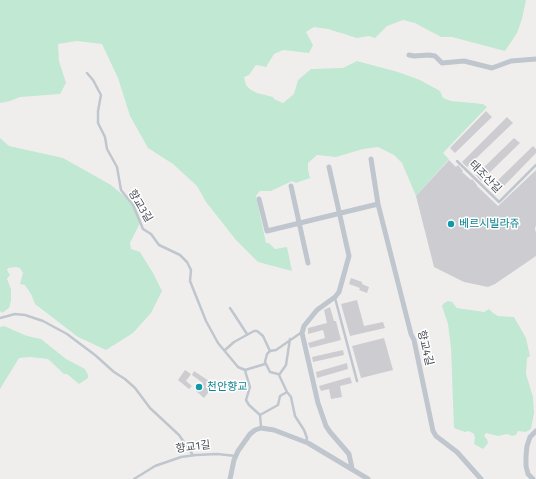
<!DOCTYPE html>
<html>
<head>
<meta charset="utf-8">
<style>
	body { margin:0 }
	canvas { display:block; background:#f0eeed }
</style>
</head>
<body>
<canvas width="536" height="479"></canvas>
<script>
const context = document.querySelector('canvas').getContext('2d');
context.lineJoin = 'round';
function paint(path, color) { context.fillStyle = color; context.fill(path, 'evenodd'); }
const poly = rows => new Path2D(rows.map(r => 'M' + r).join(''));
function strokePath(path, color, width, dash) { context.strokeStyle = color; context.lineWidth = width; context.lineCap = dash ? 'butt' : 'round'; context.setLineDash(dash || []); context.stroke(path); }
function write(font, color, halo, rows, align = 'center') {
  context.font = font + ' "Fira Sans","Noto Sans KR",sans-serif'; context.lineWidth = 3; context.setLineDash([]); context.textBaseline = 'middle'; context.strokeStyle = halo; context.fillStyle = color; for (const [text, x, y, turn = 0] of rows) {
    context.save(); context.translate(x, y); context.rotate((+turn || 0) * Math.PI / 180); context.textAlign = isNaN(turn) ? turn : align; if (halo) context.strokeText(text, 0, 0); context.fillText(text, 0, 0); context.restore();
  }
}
const green = poly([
	[0,0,526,0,522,19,517,33,505,51,452,37,441,37,415,23,403,20,387,26,375,38,369,36,357,38,328,29,314,27,306,32,313,45,309,53,283,50,274,54,266,67,256,65,249,75,244,77,246,85,251,90,257,93,273,97,274,99,283,103,294,94,298,80,311,69,343,68,357,61,398,72,420,80,440,91,443,98,451,101,483,104,487,107,443,153,449,159,416,196,402,163,394,155,378,147,363,149,336,157,317,155,308,163,308,170,310,178,296,183,292,181,271,191,260,191,258,193,256,196,266,243,269,243,275,249,287,247,292,271,258,262,236,240,206,202,197,186,173,164,148,148,130,116,118,78,102,44,77,41,58,44,59,61,66,83,60,94,20,97,10,101,0,103],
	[0,138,9,146,63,158,111,185,135,205,141,221,130,243,131,249,140,252,153,273,162,291,151,313,133,333,106,350,78,337,35,304,31,294,25,285,20,284,23,273,20,268,16,267,8,268,7,270,10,275,7,279,11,289,11,301,9,308,2,313,0,311],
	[448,301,452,302,457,308,484,312,489,309,493,313,498,316,514,317,526,338,530,356,527,358,526,374,533,397,534,413,531,429,526,432,518,431,516,435,512,436,507,434,498,436,486,433,484,436,487,439,488,443,483,449,474,444,475,438,474,434,469,431,465,432,454,428,451,348,448,324,442,306,444,303],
	[4,326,27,336,41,339,66,359,85,369,88,375,88,378,79,384,67,374,64,374,48,359,30,357,19,358,0,389,0,327]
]);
const building = poly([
	[486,111,492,117,455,153,450,148],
	[507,117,513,123,467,167,462,162],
	[514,138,520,143,481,181,476,175],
	[533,146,536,149,536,153,501,189,495,183],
	[449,160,456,167,458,165,463,171,462,172,471,180,472,179,477,185,477,186,498,206,536,170,536,225,535,229,536,233,536,256,495,284,488,287,464,282,434,267,416,196],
	[351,278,362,282,362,284,369,287,367,293,359,290,360,288,349,284],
	[357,300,364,326,383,322,385,328,350,336,341,304],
	[330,307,334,321,336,321,341,340,310,348,308,343,325,338,323,330,308,334,308,328,327,323,324,310],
	[384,338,393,370,361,378,352,346],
	[343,350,344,355,313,362,312,357],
	[347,363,348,369,317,378,316,372],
	[185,370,191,374,186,381,192,386,189,389,178,380],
	[194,371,209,381,206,385,211,389,204,398,196,391,203,383,192,375],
	[350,377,352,383,340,386,342,397,331,399,329,389,321,391,319,386]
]);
const service = poly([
	[87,73,93,80,101,95,98,111,98,123,105,137,107,149,117,167,121,190,133,205,143,229,151,234,159,245,180,255,187,262,191,270,190,281,206,321,218,343,238,367,245,370,246,374,250,387,246,400,249,405,260,415,261,427],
	[457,161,499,202,536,165],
	[335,298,357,381],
	[230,308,247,334],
	[0,318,15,314,25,315,43,321,67,334,95,355,114,372,125,379,135,388,150,408,179,435,193,455],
	[290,339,286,365,279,375,287,392,291,397,295,416,304,430,307,438,306,442],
	[225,350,234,342,254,331,257,331,263,336,270,351],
	[270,351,276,350,302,332],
	[270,351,267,354,265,362,270,372,278,374],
	[245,370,265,364],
	[260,415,278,405,280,396,287,392],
	[134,479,155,466,181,457,196,455,217,454,236,456]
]);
const minor = poly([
	[409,55,414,56,429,55,435,56,442,63,464,61,492,68,511,61,536,59],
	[371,159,378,204,411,334,414,340,433,431,436,436,457,452,481,479],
	[329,167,349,256,339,292,335,297,317,310,304,326,302,333,318,403,326,426,330,432,349,454,352,468],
	[291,186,308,263],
	[259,199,267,231,378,204],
	[230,479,234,460,238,451,250,434,255,430,261,428,274,430,308,443,368,479],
	[533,479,528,474,526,466,526,456,527,446,530,437,536,431]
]);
const markers = [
	[451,224,4,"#0f9aa8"],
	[199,387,4,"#0f9aa8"]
];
const streetNames = [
	["태조산길",485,177,45],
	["향교3길",140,206,59],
	["향교4길",425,348,76],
	["향교1길",193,447,-7]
];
const cultureNames = [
	["베르시빌라쥬",459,224],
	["천안향교",207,387]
];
paint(green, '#c1e8d3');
paint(building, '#ccccd1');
strokePath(service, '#c0c6ce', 2.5);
strokePath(minor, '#c0c6ce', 5);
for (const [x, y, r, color] of markers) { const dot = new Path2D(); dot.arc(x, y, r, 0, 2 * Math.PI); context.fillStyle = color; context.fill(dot); strokePath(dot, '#fff', 1.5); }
write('11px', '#484f58', '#fff', streetNames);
write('11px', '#0d838f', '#fff', cultureNames, 'left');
</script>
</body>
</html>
